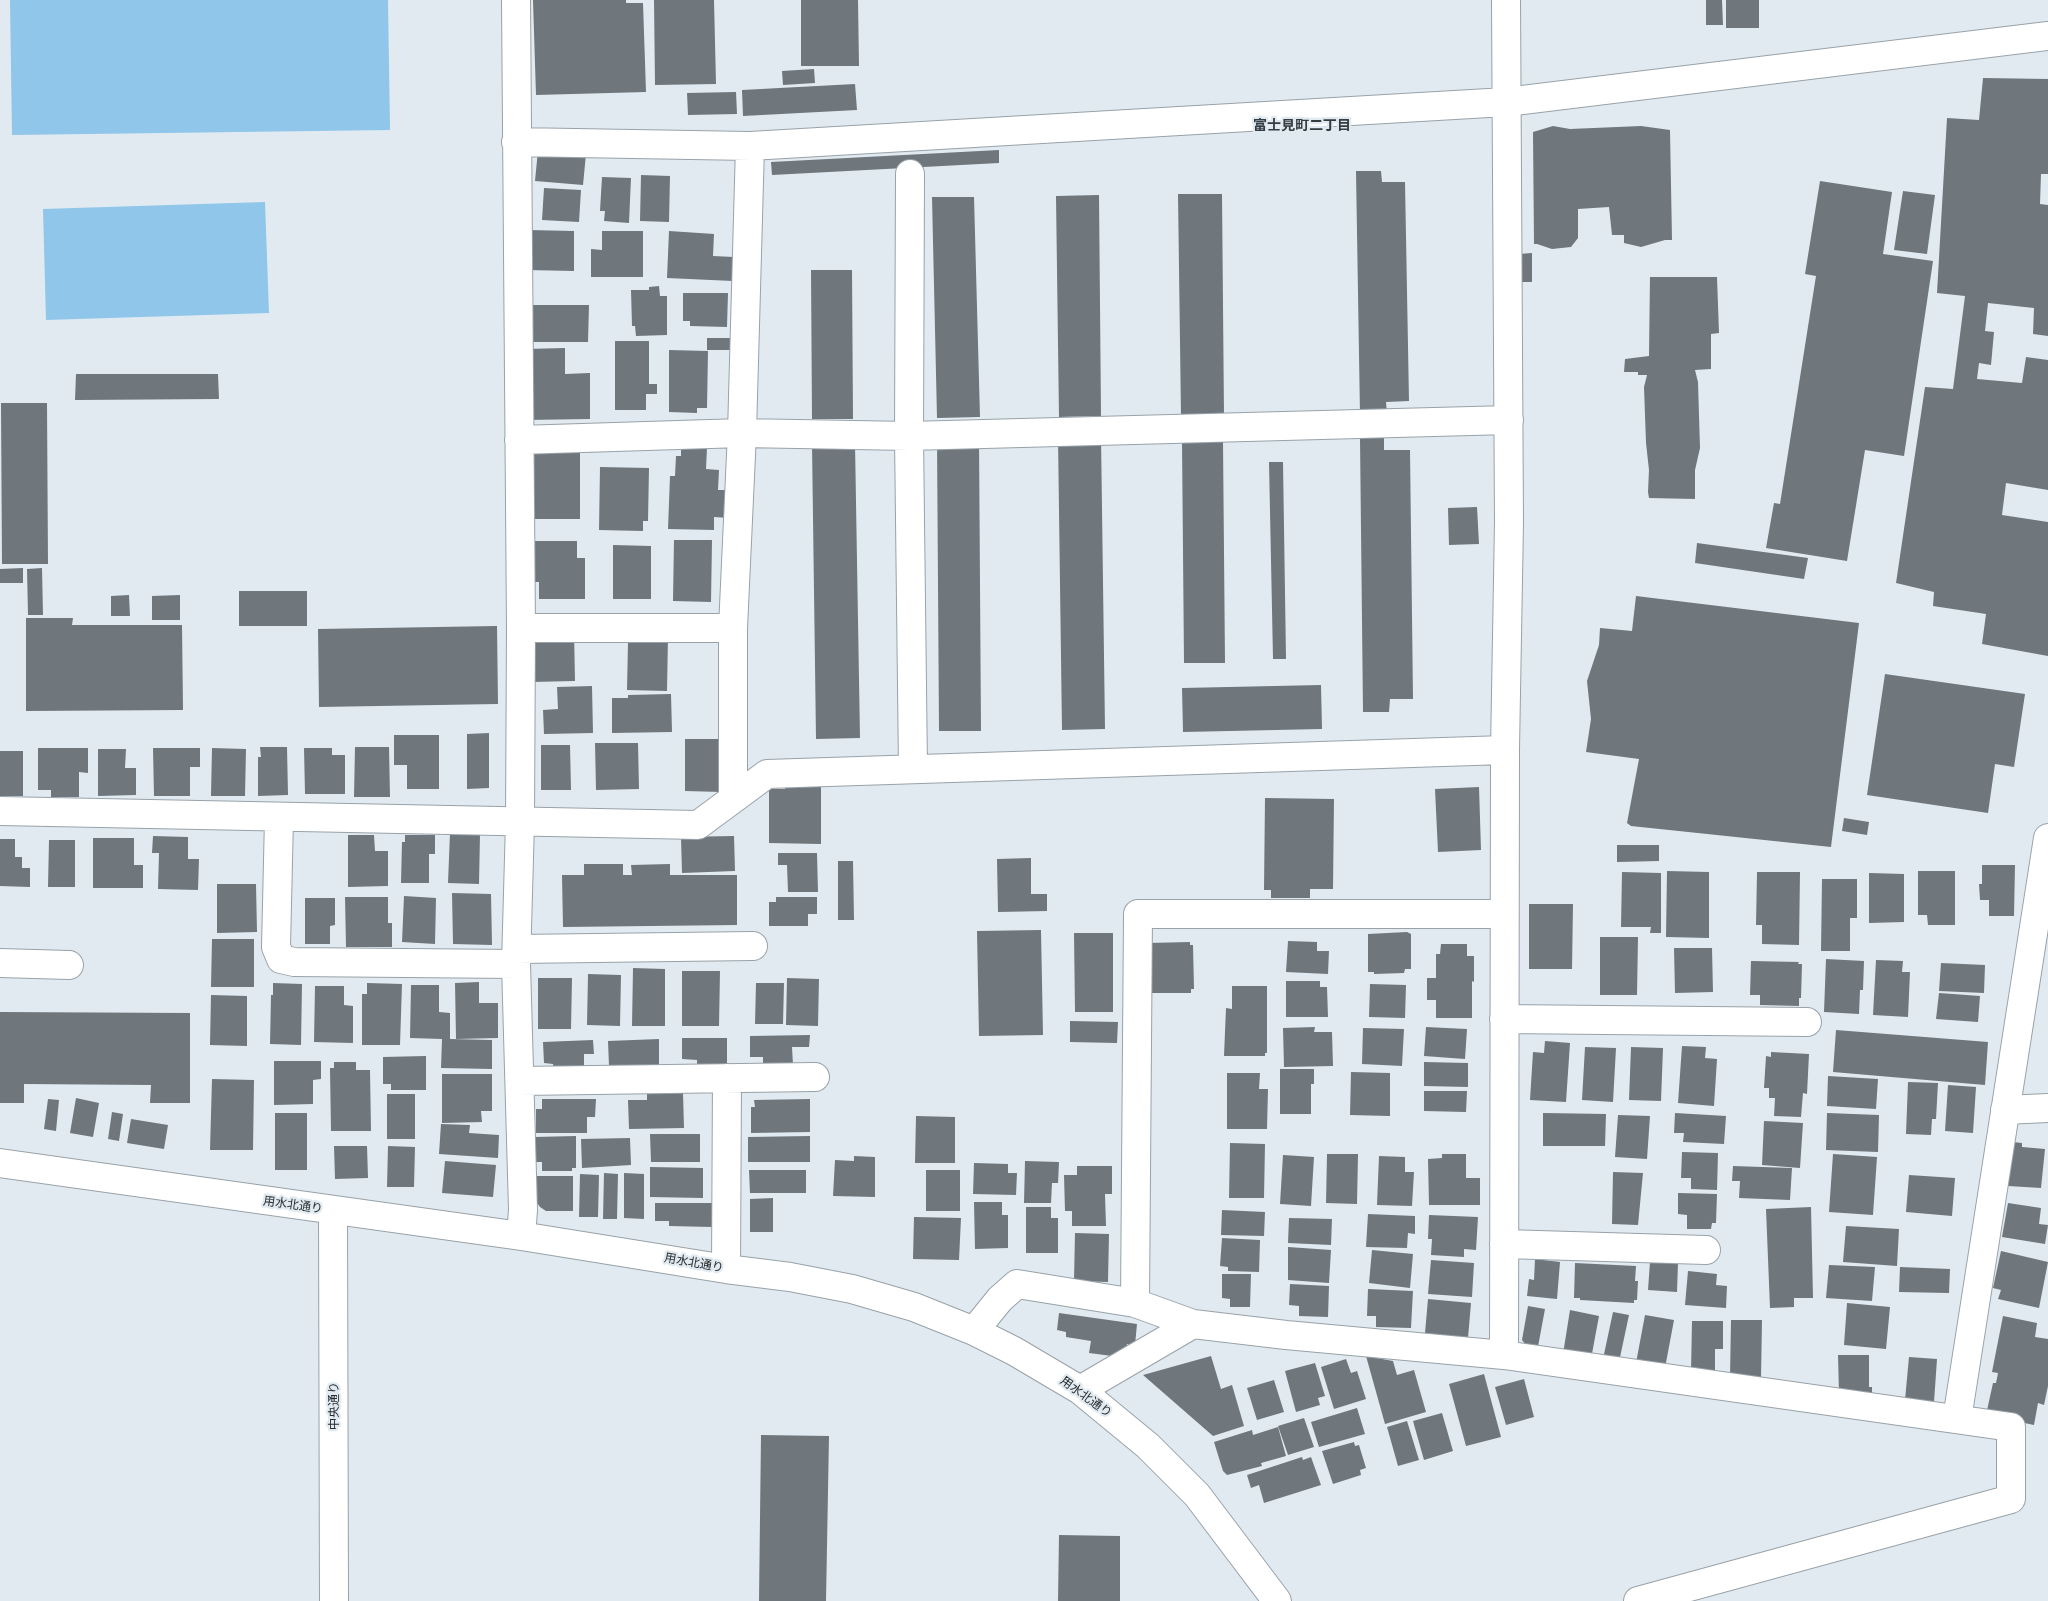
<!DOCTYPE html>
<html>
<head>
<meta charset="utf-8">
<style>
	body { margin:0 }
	canvas { display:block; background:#e0eaf0 }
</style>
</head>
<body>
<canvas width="2048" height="1601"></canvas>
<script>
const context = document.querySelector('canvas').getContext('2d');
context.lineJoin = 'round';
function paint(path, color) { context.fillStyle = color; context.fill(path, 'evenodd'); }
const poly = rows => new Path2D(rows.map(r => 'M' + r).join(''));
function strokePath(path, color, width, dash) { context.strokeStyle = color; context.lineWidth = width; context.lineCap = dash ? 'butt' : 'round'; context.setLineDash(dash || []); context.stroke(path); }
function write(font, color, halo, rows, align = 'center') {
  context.font = font + ' Inter,"Noto Sans JP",sans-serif'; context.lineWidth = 4.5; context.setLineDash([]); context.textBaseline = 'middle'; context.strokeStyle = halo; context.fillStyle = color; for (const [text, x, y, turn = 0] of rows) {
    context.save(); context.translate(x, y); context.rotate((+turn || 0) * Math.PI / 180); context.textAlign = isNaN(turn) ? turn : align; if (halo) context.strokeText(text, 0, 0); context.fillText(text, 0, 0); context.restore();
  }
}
const green = poly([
	[10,0,388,0,390,130,12,135],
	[265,202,269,313,46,320,43,209]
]);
const building = poly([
	[533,0,626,0,626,3,643,3,646,92,536,95],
	[654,0,714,0,716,84,655,85],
	[801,0,858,0,859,66,801,66],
	[1706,0,1722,0,1723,25,1706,25],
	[1726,0,1759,0,1759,28,1726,28],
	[814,69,815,83,783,85,782,71],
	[1983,78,2048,79,2048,174,2041,174,2040,204,2048,205,2048,336,2033,334,2034,308,1988,303,1985,331,1994,332,1991,365,1979,363,1977,379,2022,383,2026,357,2048,360,2048,490,2006,483,2002,515,2048,522,2048,656,1982,644,1986,614,1933,606,1934,592,1896,583,1925,387,1953,389,1965,296,1937,293,1947,118,1979,120],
	[855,84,857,110,743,116,742,90],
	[736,92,737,114,688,115,687,93],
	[1553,126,1570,129,1641,126,1670,130,1672,240,1665,240,1641,247,1624,243,1624,235,1612,235,1609,207,1578,209,1578,238,1571,247,1552,249,1537,244,1534,244,1533,132],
	[538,150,586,154,583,185,535,181],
	[999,150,999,163,772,175,771,162],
	[1356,171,1381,171,1382,182,1405,182,1409,401,1386,402,1387,414,1360,415],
	[641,175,670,176,669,222,640,221],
	[602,177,631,178,629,223,604,221,605,211,600,211],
	[1820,181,1892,192,1883,254,1933,261,1904,456,1865,450,1847,561,1766,548,1774,503,1780,504,1816,276,1805,274],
	[544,188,581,190,579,222,542,220],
	[1903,191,1935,195,1927,254,1894,250],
	[1178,194,1222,194,1224,416,1181,416],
	[1099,195,1101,416,1059,417,1056,196],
	[932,197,974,197,980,417,937,418],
	[528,230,574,231,574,271,527,270],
	[602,231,643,231,643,277,591,277,591,249,602,250],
	[669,231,714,234,713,256,734,257,733,281,667,278],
	[1532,253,1532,282,1520,282,1519,254],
	[811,270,852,270,853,419,812,419],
	[1650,277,1717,277,1719,333,1711,334,1711,369,1695,370,1698,382,1700,448,1695,470,1695,499,1649,498,1648,492,1649,470,1646,443,1644,387,1647,375,1638,375,1638,372,1624,372,1625,359,1649,356],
	[659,286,660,296,667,296,667,335,636,336,635,326,632,326,631,290,649,290,649,287],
	[683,293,728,293,727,327,690,326,690,321,683,321],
	[524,305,589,305,588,342,524,342],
	[707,338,734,338,734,350,707,350],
	[615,341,649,341,649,384,657,384,657,394,646,394,646,410,615,410],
	[565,348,565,374,590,373,590,419,526,420,525,349],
	[669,350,708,351,707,408,697,408,697,413,669,412],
	[76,374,218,374,219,399,75,400],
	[1,403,47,403,48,564,2,564],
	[1101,436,1105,729,1062,730,1058,437],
	[937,438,979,438,981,731,939,731],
	[1360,438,1384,438,1384,450,1410,450,1413,699,1390,699,1389,712,1363,712],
	[1182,442,1223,442,1225,663,1184,663],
	[855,443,860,738,816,739,812,444],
	[681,447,707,448,706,469,719,470,718,490,730,490,729,518,714,517,714,530,668,529,670,476,675,476,676,456,681,456],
	[529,452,580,453,580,519,529,519],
	[1269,462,1283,462,1286,659,1273,659],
	[600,467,649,468,648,521,643,521,643,531,599,530],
	[1477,507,1479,544,1449,545,1448,508],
	[674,540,712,540,711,602,673,601],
	[528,541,577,541,577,558,585,558,585,599,539,599,539,582,529,582],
	[1697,543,1808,558,1804,579,1695,563],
	[613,545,651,546,651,599,613,599],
	[23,568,23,583,0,583,0,569],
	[42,568,43,615,28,615,27,569],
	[239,591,307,591,307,626,239,626],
	[129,595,130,616,111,616,111,596],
	[180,595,180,620,152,620,152,596],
	[1636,596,1859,623,1831,847,1631,826,1627,823,1639,759,1586,752,1591,719,1587,681,1599,645,1600,628,1632,631],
	[26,618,73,618,72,625,182,625,183,710,26,711],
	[497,626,498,704,319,707,318,629],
	[546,631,574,631,575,681,531,682,531,643,545,643],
	[642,635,668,635,667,691,627,690,628,642,641,642],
	[1885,674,2025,694,2014,767,1995,764,1988,813,1867,795],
	[1321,685,1322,729,1183,732,1182,688],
	[592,686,593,733,544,734,543,710,558,709,557,687],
	[671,694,672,732,612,733,612,698,628,698,628,695],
	[489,733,489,788,467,789,467,734],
	[394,735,439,735,439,789,407,789,407,765,394,765],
	[685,739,729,739,722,792,685,791],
	[595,743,638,743,639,789,596,790],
	[541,745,570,745,571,790,541,790],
	[260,747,287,747,288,795,258,796,258,757,261,757],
	[355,747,389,747,390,797,354,797],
	[38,748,88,748,88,773,79,772,79,797,51,797,51,790,38,790],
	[153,748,200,748,200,767,190,767,190,796,154,796],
	[212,748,246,749,245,796,211,796],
	[304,748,332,748,332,755,345,755,345,794,305,794],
	[98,749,126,749,125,768,136,768,136,795,98,796],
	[0,751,23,751,23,796,0,796],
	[785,777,821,777,821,844,769,843,769,789,785,789],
	[1479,787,1481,850,1438,852,1435,789],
	[1265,798,1334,799,1333,889,1310,889,1310,898,1271,898,1271,890,1264,890],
	[1844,818,1869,822,1867,835,1842,831],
	[450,833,480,834,479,884,448,883],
	[348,835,374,835,375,851,388,851,388,886,348,887],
	[405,835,435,835,435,854,429,854,429,883,401,883,402,842,405,842],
	[153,836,188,837,188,859,199,859,198,890,158,889,159,853,152,853],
	[734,836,735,871,682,873,681,837],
	[93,838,134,838,134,865,143,865,143,888,93,888],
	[0,839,15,839,15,857,22,857,22,868,30,868,30,887,0,886],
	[49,840,75,840,75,887,48,887],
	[1617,845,1659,845,1659,861,1617,862],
	[778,853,817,853,818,892,788,892,787,865,778,865],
	[1031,858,1031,894,1047,894,1047,911,998,912,997,859],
	[838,861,853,861,854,920,838,920],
	[584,864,623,864,623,875,632,875,631,865,670,864,670,875,737,875,737,925,563,927,562,875,584,875],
	[1982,865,2015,865,2014,916,1989,916,1989,900,1980,900,1979,884,1982,884],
	[1667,871,1709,872,1709,938,1666,937],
	[1918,871,1955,871,1955,925,1928,925,1927,915,1918,915],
	[1622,872,1661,873,1661,933,1650,933,1651,927,1621,927],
	[1757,872,1800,872,1799,945,1762,944,1762,925,1756,925],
	[1869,873,1904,874,1904,922,1869,923],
	[1822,879,1857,879,1857,918,1850,918,1850,951,1821,951],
	[217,884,256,884,257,932,217,933],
	[452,893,491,894,492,945,453,944],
	[404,896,436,898,435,944,402,942],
	[345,897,388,897,388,923,392,923,392,947,346,947],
	[776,897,817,897,817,914,808,914,808,926,769,926,769,902,776,902],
	[305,898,335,898,335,925,330,926,330,944,305,944],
	[1529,904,1573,904,1572,969,1529,969],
	[1041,930,1043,1035,979,1036,977,931],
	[1407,932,1411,934,1411,969,1405,969,1404,973,1374,974,1374,972,1368,972,1368,934],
	[1074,933,1113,933,1113,1012,1075,1012],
	[1600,937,1638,937,1637,995,1600,995],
	[212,939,254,939,254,987,211,987],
	[1288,941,1317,942,1317,951,1329,951,1328,974,1286,972],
	[1190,942,1190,945,1193,945,1194,989,1191,989,1191,993,1149,993,1148,943],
	[1441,944,1467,944,1467,956,1474,956,1474,982,1472,981,1472,1018,1436,1018,1436,1000,1427,1000,1427,978,1436,978,1436,954,1440,954],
	[1674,948,1712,948,1713,992,1675,993],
	[1826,959,1864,961,1863,990,1860,990,1859,1014,1824,1012],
	[1876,960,1903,961,1902,972,1910,972,1908,1017,1873,1015],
	[1751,961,1799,962,1798,964,1802,964,1801,998,1799,998,1799,1006,1760,1005,1760,995,1750,995],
	[1941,963,1985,965,1984,993,1939,991],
	[633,968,665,969,665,1026,632,1026],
	[682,971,720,971,719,1026,682,1026],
	[588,974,621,975,620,1026,587,1025],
	[538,978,572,978,571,1029,538,1029],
	[787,978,819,979,818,1026,786,1025],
	[1286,981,1320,981,1320,987,1327,987,1328,1017,1286,1017],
	[479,982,479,1003,498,1003,498,1038,456,1039,455,983],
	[273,983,302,984,301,1045,270,1044,271,995,273,995],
	[367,983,402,984,400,1045,362,1045,362,994,367,994],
	[756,983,784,983,783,1024,755,1024],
	[1370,984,1406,985,1405,1018,1369,1017],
	[411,985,439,985,439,1012,450,1013,450,1039,492,1040,492,1069,441,1068,442,1039,410,1038],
	[315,986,344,986,344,1005,353,1006,353,1043,314,1042],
	[1232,986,1267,986,1267,1053,1265,1053,1265,1056,1224,1056,1226,1008,1232,1009],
	[1939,993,1980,996,1978,1022,1936,1019],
	[211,995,247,996,247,1046,210,1045],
	[0,1012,190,1013,190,1103,150,1103,151,1085,24,1084,24,1103,0,1103],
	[1070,1021,1118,1022,1117,1043,1070,1042],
	[1315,1027,1314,1032,1332,1032,1333,1066,1284,1067,1283,1028],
	[1426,1027,1467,1029,1465,1059,1424,1056],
	[1363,1028,1404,1029,1402,1066,1362,1064],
	[1836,1030,1988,1042,1985,1085,1833,1072],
	[810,1035,809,1047,792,1047,793,1065,763,1065,763,1057,750,1057,750,1036],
	[682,1038,727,1038,727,1068,697,1068,697,1060,682,1059],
	[659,1039,659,1068,627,1069,627,1066,609,1066,608,1041],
	[593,1040,594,1054,584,1054,584,1070,554,1071,553,1064,544,1063,543,1042],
	[1545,1041,1570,1043,1566,1102,1530,1100,1533,1052,1544,1053],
	[1682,1046,1706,1047,1705,1058,1717,1059,1714,1106,1678,1103],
	[1585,1047,1616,1048,1613,1102,1582,1100],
	[1631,1047,1663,1048,1661,1101,1629,1100],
	[1771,1052,1809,1054,1807,1094,1803,1093,1801,1117,1774,1116,1775,1098,1769,1098,1769,1088,1764,1088,1766,1056,1771,1057],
	[426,1056,426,1090,391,1090,391,1084,383,1084,383,1057],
	[274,1061,321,1061,321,1079,313,1080,313,1104,274,1105],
	[334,1062,356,1062,356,1070,370,1070,371,1131,331,1131,330,1068,334,1068],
	[1424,1062,1468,1063,1468,1087,1424,1086],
	[1280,1069,1314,1069,1314,1084,1311,1084,1311,1114,1280,1114],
	[1351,1072,1390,1073,1390,1116,1350,1115],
	[1227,1073,1260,1073,1259,1089,1268,1089,1267,1129,1227,1129],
	[442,1074,492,1074,492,1111,481,1111,482,1122,442,1123],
	[1828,1076,1878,1079,1876,1109,1827,1106],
	[212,1079,254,1080,253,1150,210,1150],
	[1908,1082,1938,1083,1936,1119,1932,1119,1931,1135,1906,1134],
	[1948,1085,1976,1087,1973,1133,1945,1131],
	[1424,1091,1467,1091,1466,1112,1424,1111],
	[683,1093,684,1128,629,1129,628,1100,647,1100,647,1094],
	[387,1094,415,1094,415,1139,387,1139],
	[76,1098,99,1103,93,1137,70,1133],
	[48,1099,59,1100,56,1131,44,1129],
	[542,1099,596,1099,595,1117,587,1117,587,1133,536,1133,536,1109,542,1109],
	[810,1099,810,1132,751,1133,751,1107,755,1107,754,1100],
	[112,1112,123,1114,119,1141,108,1139],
	[275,1113,307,1113,307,1170,275,1170],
	[1543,1113,1606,1114,1605,1146,1543,1146],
	[1675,1113,1726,1116,1724,1144,1683,1142,1684,1133,1674,1133],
	[1827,1113,1879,1115,1878,1152,1826,1150],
	[1618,1115,1650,1116,1647,1159,1615,1157],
	[916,1116,955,1117,955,1163,915,1163],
	[131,1119,168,1125,164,1149,127,1143],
	[1764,1121,1803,1123,1800,1168,1762,1165],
	[441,1124,470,1125,469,1133,499,1135,498,1158,439,1154],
	[650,1134,700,1134,700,1162,651,1162],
	[576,1136,576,1168,572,1168,572,1171,542,1171,542,1162,534,1162,534,1137],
	[810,1136,810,1162,748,1162,748,1137],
	[630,1138,631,1165,582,1168,581,1139],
	[2013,1142,2022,1143,2022,1147,2045,1149,2041,1188,2008,1186],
	[1230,1143,1265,1144,1264,1198,1229,1198],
	[334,1146,367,1146,368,1178,335,1179],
	[388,1146,415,1147,414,1187,387,1187],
	[1682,1152,1718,1153,1717,1190,1691,1189,1691,1178,1681,1178],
	[1327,1154,1358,1154,1357,1204,1326,1203],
	[1442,1154,1466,1154,1466,1178,1480,1178,1480,1205,1429,1205,1428,1159,1442,1158],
	[1833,1154,1877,1157,1873,1215,1829,1212],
	[1283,1155,1314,1157,1311,1206,1280,1204],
	[854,1156,875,1157,875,1197,833,1196,835,1160,854,1161],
	[1379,1156,1405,1157,1405,1172,1414,1172,1412,1206,1377,1205],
	[445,1161,496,1165,493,1197,442,1193],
	[1025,1161,1059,1162,1058,1183,1052,1183,1051,1203,1024,1203],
	[974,1163,1008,1164,1008,1173,1017,1173,1016,1195,973,1194],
	[1077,1166,1112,1166,1112,1194,1105,1194,1106,1226,1072,1226,1072,1211,1065,1211,1064,1175,1077,1175],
	[1733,1166,1792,1168,1790,1200,1739,1198,1740,1181,1732,1181],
	[650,1167,703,1168,703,1198,650,1197],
	[749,1170,806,1170,806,1193,750,1193],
	[926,1170,960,1170,960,1211,926,1211],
	[1613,1172,1643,1173,1638,1225,1612,1224],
	[604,1173,618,1174,617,1219,603,1219],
	[624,1173,644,1174,644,1219,624,1218],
	[580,1174,599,1175,598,1217,579,1217],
	[1909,1175,1955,1178,1952,1216,1906,1212],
	[533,1176,573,1176,573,1211,546,1211,540,1207,533,1197],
	[1678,1193,1717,1194,1716,1223,1712,1223,1711,1229,1687,1229,1687,1215,1678,1214],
	[773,1198,773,1232,750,1232,750,1199],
	[974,1202,1002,1202,1002,1215,1008,1215,1008,1248,975,1249],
	[655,1203,712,1203,712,1227,669,1226,669,1221,655,1221],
	[2008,1203,2041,1208,2039,1224,2048,1225,2045,1244,2002,1237],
	[1026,1207,1051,1207,1051,1218,1058,1218,1058,1253,1026,1253],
	[1811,1207,1813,1298,1794,1298,1794,1307,1770,1308,1766,1209],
	[1222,1210,1265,1212,1264,1236,1221,1235],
	[1368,1214,1415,1216,1415,1234,1408,1233,1407,1248,1366,1247],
	[1429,1215,1478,1217,1476,1250,1464,1249,1464,1257,1431,1255,1432,1239,1428,1239],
	[914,1217,961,1218,959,1260,913,1259],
	[1289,1218,1332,1219,1331,1245,1288,1243],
	[1846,1226,1899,1229,1897,1266,1843,1262],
	[1075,1233,1109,1234,1108,1282,1074,1281],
	[1222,1238,1260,1240,1259,1272,1228,1271,1228,1267,1220,1266],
	[1288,1247,1331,1250,1329,1283,1288,1280],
	[1372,1250,1413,1254,1410,1288,1369,1283],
	[2001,1251,2048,1262,2039,1308,1998,1299,2001,1290,1993,1288],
	[1535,1259,1560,1262,1557,1299,1527,1296,1529,1279,1534,1280],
	[1431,1260,1474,1263,1472,1297,1428,1294],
	[1650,1262,1678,1263,1677,1292,1648,1290],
	[1575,1263,1636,1266,1635,1281,1638,1281,1637,1300,1634,1300,1634,1303,1580,1300,1580,1298,1574,1298],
	[1829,1265,1875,1267,1872,1301,1826,1298],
	[1900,1267,1950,1269,1949,1293,1899,1292],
	[1688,1271,1717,1274,1716,1285,1727,1286,1726,1308,1685,1305],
	[1222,1274,1251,1274,1250,1307,1230,1307,1230,1299,1222,1298],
	[1290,1284,1329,1286,1328,1317,1299,1316,1299,1306,1289,1305],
	[1368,1289,1413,1291,1411,1328,1376,1327,1376,1316,1367,1316],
	[1428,1299,1471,1303,1468,1338,1425,1333],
	[1847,1303,1890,1307,1886,1349,1844,1345],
	[1528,1306,1545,1309,1537,1352,1531,1351,1522,1340],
	[1570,1310,1599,1316,1591,1359,1563,1354],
	[1613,1312,1629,1315,1619,1362,1603,1359],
	[1059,1313,1137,1324,1135,1345,1127,1344,1126,1353,1120,1357,1089,1353,1091,1341,1066,1337,1066,1332,1057,1330],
	[1645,1315,1674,1320,1665,1368,1636,1363],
	[2003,1316,2037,1323,2035,1337,2048,1339,2048,1386,2044,1405,2038,1403,2034,1425,1986,1415,1993,1383,1996,1383,1998,1373,1992,1372],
	[1731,1320,1762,1320,1761,1378,1730,1378],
	[1692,1321,1723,1321,1723,1349,1715,1349,1715,1371,1691,1371],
	[1838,1355,1869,1355,1869,1387,1872,1387,1872,1398,1839,1394],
	[1211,1356,1221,1389,1232,1385,1244,1426,1213,1436,1143,1375],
	[1366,1356,1393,1361,1397,1375,1414,1370,1426,1412,1385,1424],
	[1909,1357,1937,1359,1934,1402,1905,1400],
	[1346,1359,1351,1373,1357,1371,1366,1399,1334,1409,1321,1367],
	[1315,1363,1325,1396,1318,1398,1320,1405,1296,1412,1285,1371],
	[1484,1374,1501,1437,1466,1446,1449,1384],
	[1524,1379,1534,1417,1506,1425,1495,1387],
	[1274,1380,1284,1412,1257,1420,1247,1388],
	[1357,1408,1365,1434,1319,1447,1311,1422],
	[1442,1413,1453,1451,1424,1460,1413,1421],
	[1304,1418,1314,1447,1288,1455,1278,1426],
	[1407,1421,1419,1460,1398,1466,1387,1427],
	[1278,1427,1286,1456,1261,1463,1262,1466,1227,1475,1223,1471,1214,1442,1252,1430,1253,1435],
	[761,1435,829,1436,826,1601,759,1601],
	[1354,1442,1355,1446,1359,1445,1366,1468,1360,1470,1361,1475,1333,1484,1322,1451],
	[1302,1457,1303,1460,1311,1457,1321,1485,1264,1503,1259,1485,1251,1488,1247,1475],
	[1059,1535,1120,1536,1120,1601,1058,1601]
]);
const minor = poly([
	[516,0,521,628,520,822,516,964,523,1210,521,1236],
	[516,142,750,146,1506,102,2048,36],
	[910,174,909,436,913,769],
	[519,440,742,433,909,436,1509,420],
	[521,628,733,628],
	[733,798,733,628,742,433,750,146],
	[0,811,698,825,767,774,1505,750],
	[279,818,276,947,281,959,294,962,516,964],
	[517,949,753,946],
	[0,963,69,965],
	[1504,1019,1807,1022],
	[520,1081,815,1077],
	[2005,1110,2048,1108],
	[0,1163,521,1236,726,1269,790,1277,852,1289,914,1307,974,1331,1014,1351,1080,1390,1148,1446,1197,1495,1277,1601],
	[333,1210,334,1601],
	[1504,1244,1706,1250],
	[726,1269,727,1078],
	[1135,1303,1138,914,1504,914],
	[974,1331,1000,1299,1017,1284,1135,1303,1193,1324,1286,1335,1504,1355,2011,1427,2011,1499,1638,1601],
	[1504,1355,1505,750,1509,522,1506,0],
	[1080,1390,1193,1324],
	[1957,1419,2048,838]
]);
const streetNames = [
	["用水北通り",293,1205,8],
	["用水北通り",694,1263,10],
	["用水北通り",1086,1397,36],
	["中央通り",334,1406,-90]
];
const neighbourhoodNames = [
	["富士見町二丁目",1302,126]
];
paint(green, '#90c6e9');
paint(building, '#6f777d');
strokePath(minor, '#99a2a8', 30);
strokePath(minor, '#fff', 28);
write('12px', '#272b2d', '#e0eaf0', streetNames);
write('bold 14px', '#353c41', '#e0eaf0', neighbourhoodNames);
</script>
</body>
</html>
